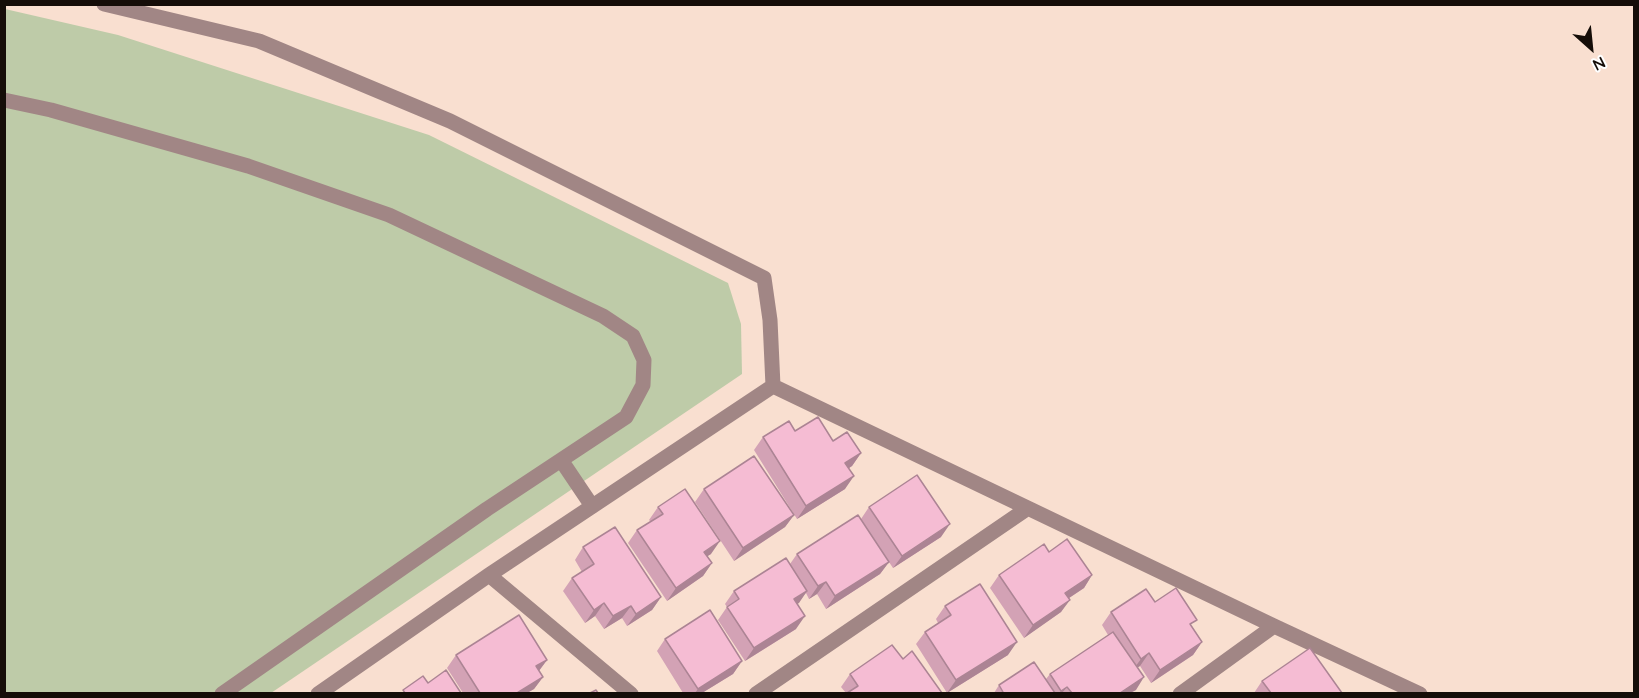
<!DOCTYPE html>
<html>
<head>
<meta charset="utf-8">
<style>
	body { margin:0 }
	#map { position:relative; width:1639px; height:698px; overflow:hidden; background:#f9dfd0; font-family:Quicksand,sans-serif }
	canvas { display:block }
	.frame { position:absolute; inset:0; border:6px solid #150d08; pointer-events:none }
	.north { position:absolute; left:1561px; top:18px; width:60px; height:60px; -webkit-text-stroke:4px #fff; paint-order:stroke; rotate:153deg; font-size:16px; font-weight:700; line-height:24px; text-align:center; color:#150d08 }
	.north::after { content:''; display:block; margin:auto; width:21px; height:27px; background:#150d08; clip-path:polygon(50% 0,100% 100%,50% 72%,0 100%) }
</style>
</head>
<body>
<div id="map">
<canvas width="1639" height="698"></canvas>
<div class="frame"></div>
<div class="north">N</div>
</div>
<script>
const context = document.querySelector('canvas').getContext('2d');
context.lineJoin = 'round';
function paint(path, color) { context.fillStyle = color; context.fill(path, 'evenodd'); }
const poly = rows => new Path2D(rows.map(r => 'M' + r).join(''));
function strokePath(path, color, width, dash) { context.strokeStyle = color; context.lineWidth = width; context.lineCap = dash ? 'butt' : 'round'; context.setLineDash(dash || []); context.stroke(path); }
const green = poly([
	[5,9,118,35,429,135,728,283,741,324,742,374,271,693,5,694]
]);
const service = poly([
	[4,100,51,110,248,166,389,215,603,316,633,336,644,360,643,385,626,417,487,509,222,694],
	[561,460,592,506]
]);
const minor = poly([
	[104,4,259,41,450,121,764,278,770,320,773,386],
	[489,575,631,694],
	[318,694,489,575,773,386,1274,626,1420,694],
	[756,694,1028,508],
	[1180,694,1274,626]
]);
const wall = poly([
	[795,431,833,441,861,453,852,466,849,468,845,489,797,519,754,450,763,437],
	[704,489,794,515,785,527,734,561,695,502],
	[658,507,711,554,707,556,712,563,703,576,667,601,628,543,637,530,651,522,649,520],
	[869,507,941,537,893,568,889,562,880,574,826,609,817,594,809,599,806,593,797,604,796,629,745,661,718,620,727,607,725,604,734,591,790,564,797,554,861,519],
	[583,547,661,597,652,610,627,626,622,618,604,629,595,616,585,623,563,591,572,578,582,572,575,560],
	[1049,552,1092,575,1084,588,1069,598,1061,612,1024,638,990,588,999,575],
	[1155,602,1192,627,1202,642,1193,655,1151,683,1140,666,1138,667,1136,690,1130,693,994,693,999,685,1046,679,1050,674,1108,635,1102,625,1111,612],
	[945,606,1008,655,947,693,916,644,925,632,938,623,936,619],
	[665,639,742,661,733,674,702,693,683,693,657,651],
	[456,655,547,660,539,671,543,677,534,689,527,693,463,693,447,668],
	[903,659,942,693,846,693,841,687,850,674],
	[1262,681,1342,693,1254,693]
]);
const shadedWall = poly([
	[861,453,852,466,837,476,845,463],
	[854,476,845,489,797,519,806,506],
	[794,515,785,527,734,561,743,548],
	[950,524,941,537,893,568,902,556],
	[720,541,711,554,695,564,704,552],
	[889,562,880,574,826,609,835,596],
	[712,563,703,576,667,601,676,588],
	[1092,575,1084,588,1057,606,1065,593],
	[826,582,817,594,809,599,818,586],
	[807,591,799,603,785,612,794,599],
	[661,597,652,610,627,626,636,614],
	[1070,600,1061,612,1024,638,1033,625],
	[604,603,595,616,585,623,594,610],
	[631,606,622,618,604,629,613,616],
	[805,616,796,629,745,661,754,648],
	[1017,642,1008,655,947,693,956,680],
	[1202,642,1193,655,1151,683,1160,670],
	[1149,653,1140,666,1132,671,1141,659],
	[547,660,538,672,536,666],
	[742,661,733,674,702,693,695,693,698,689],
	[543,677,534,689,527,693,517,693],
	[1144,677,1136,690,1130,693,1120,693],
	[1067,687,1062,693,1059,693,1061,691]
]);
const building = poly([
	[818,417,833,441,847,432,861,453,845,463,854,476,806,506,763,437,789,421,795,431,818,417],
	[754,456,794,515,743,548,704,489,754,456],
	[917,475,950,524,902,556,869,507,917,475],
	[685,489,720,541,704,552,712,563,676,588,637,530,663,514,658,507,685,489],
	[858,515,889,562,835,596,826,582,818,586,797,554,858,515],
	[615,527,661,597,636,614,631,606,613,616,604,603,594,610,572,578,594,564,583,547,615,527],
	[1067,539,1092,575,1065,593,1070,600,1033,625,999,575,1044,544,1049,552,1067,539],
	[786,558,807,591,794,599,805,616,754,648,727,607,739,599,734,591,786,558],
	[980,584,1017,642,956,680,925,632,951,615,945,606,980,584],
	[1176,588,1197,620,1190,624,1202,642,1160,670,1149,653,1141,659,1111,612,1146,589,1155,602,1176,588],
	[710,610,742,661,698,689,665,639,710,610],
	[519,615,547,660,536,666,543,677,517,693,480,693,456,655,519,615],
	[1113,632,1144,677,1120,693,1072,693,1067,687,1061,691,1050,674,1113,632],
	[892,645,903,659,912,651,942,693,847,693,858,686,850,674,892,645],
	[1310,648,1342,693,1271,693,1262,681,1310,648],
	[1034,662,1055,693,1001,693,1003,692,999,685,1034,662],
	[446,670,461,693,405,693,403,690,423,676,428,683,446,670],
	[596,690,598,693,590,693,596,690]
]);
paint(green, '#becba8');
strokePath(service, '#a18685', 15);
strokePath(minor, '#a18685', 15);
paint(wall, '#d3a2b5');
paint(shadedWall, '#ac8494');
paint(building, '#f5bcd3');
strokePath(building, '#ac8494', 1.5);
</script>
</body>
</html>
